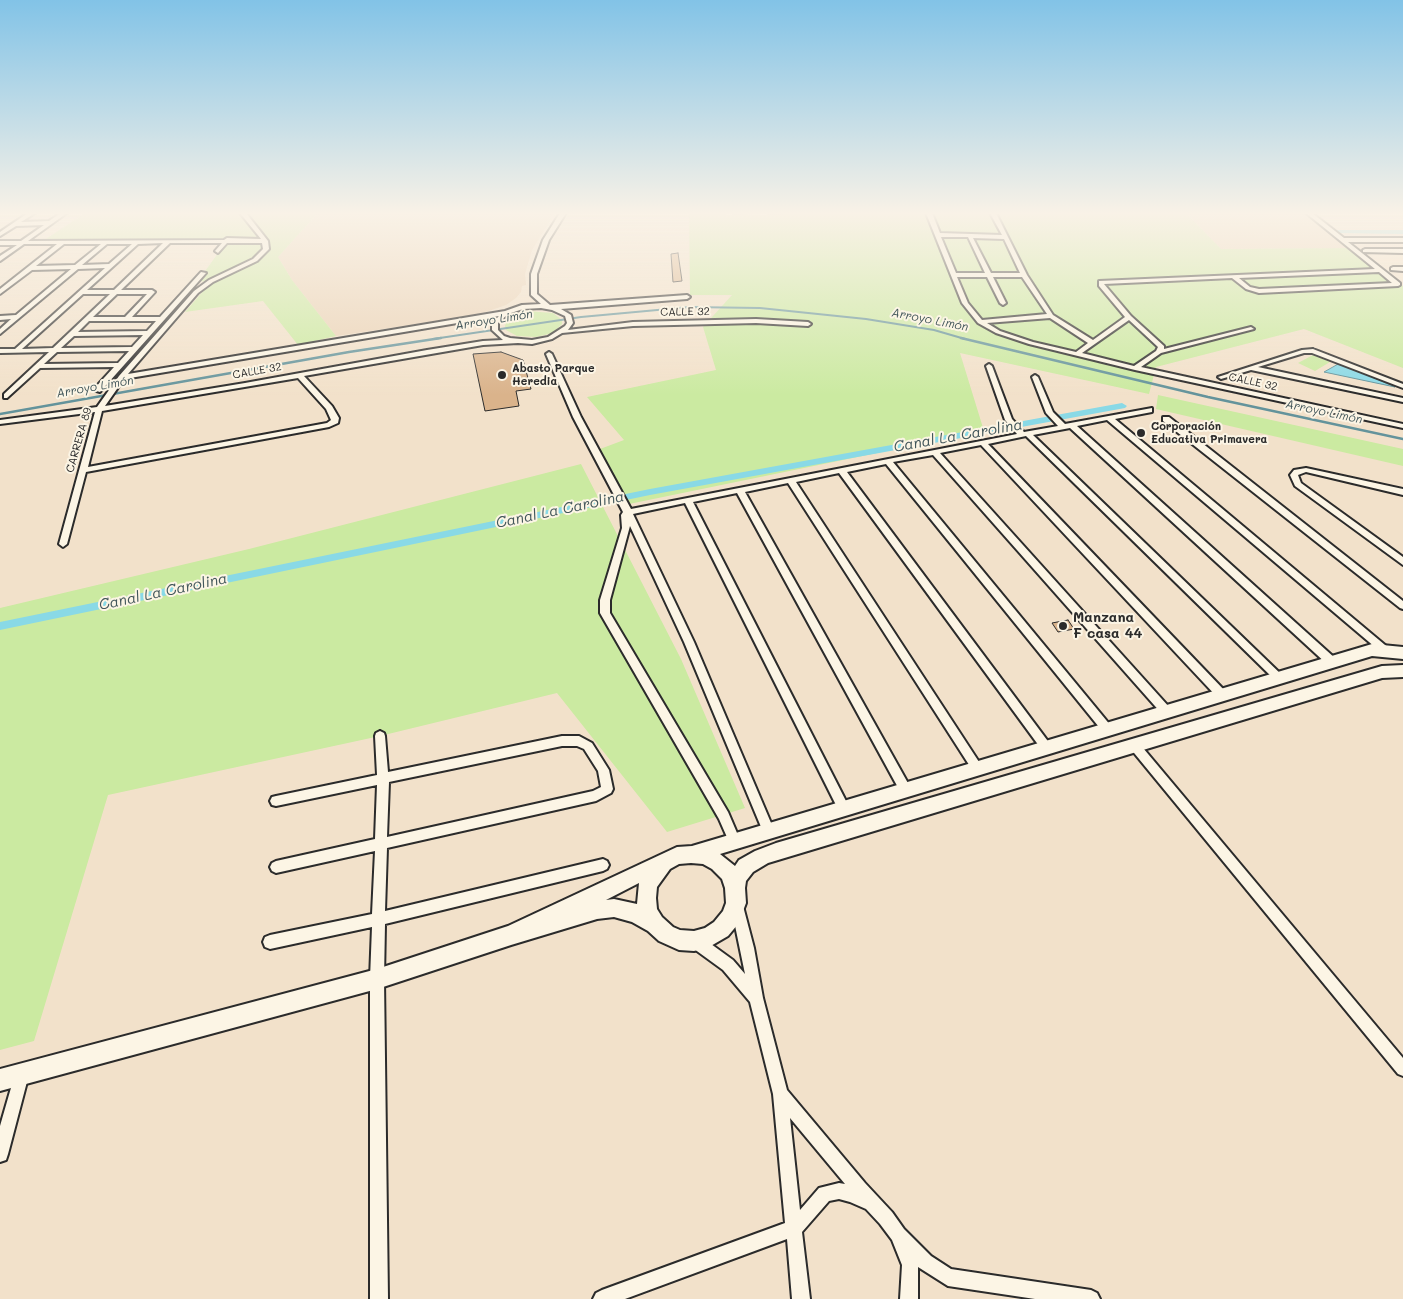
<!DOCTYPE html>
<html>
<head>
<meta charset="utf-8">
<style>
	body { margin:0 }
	canvas { display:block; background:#f2e1ca }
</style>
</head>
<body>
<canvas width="1403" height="1299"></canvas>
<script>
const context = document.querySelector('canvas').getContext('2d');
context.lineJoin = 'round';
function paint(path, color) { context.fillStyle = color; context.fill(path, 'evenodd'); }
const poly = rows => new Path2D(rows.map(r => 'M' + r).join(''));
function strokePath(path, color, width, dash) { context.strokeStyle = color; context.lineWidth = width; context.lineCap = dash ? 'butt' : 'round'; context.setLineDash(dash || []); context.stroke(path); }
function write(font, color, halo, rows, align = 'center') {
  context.font = font + ' Mali,sans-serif'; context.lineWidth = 4; context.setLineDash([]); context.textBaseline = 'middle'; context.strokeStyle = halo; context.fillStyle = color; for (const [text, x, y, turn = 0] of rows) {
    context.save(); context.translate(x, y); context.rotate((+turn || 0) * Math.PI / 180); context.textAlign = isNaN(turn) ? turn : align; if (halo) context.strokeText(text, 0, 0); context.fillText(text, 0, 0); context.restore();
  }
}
const built = poly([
	[318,213,555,213,532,250,525,274,526,285,522,286,521,292,516,298,506,305,477,315,336,336,292,280,278,257],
	[1186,213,1305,213,1350,248,1221,249]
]);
const green = poly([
	[85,213,238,213,259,234,243,213,318,213,278,257,292,280,336,336,298,345,263,301,185,312,211,282,198,281,226,242,46,239],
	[689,213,725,213,726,215,843,213,1186,213,1221,249,1350,248,1403,286,1403,368,1304,329,1156,367,1149,394,960,353,984,431,629,504,600,449,624,440,587,397,716,370,703,327,732,295,690,295],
	[527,311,553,313,562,320,562,324,553,333,536,337,517,336,506,330,505,326,507,321,512,317],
	[1313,355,1330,362,1315,371,1298,363],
	[1158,395,1403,449,1403,466,1156,409],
	[581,464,681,659,745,808,667,832,557,693,380,736,108,795,34,1041,0,1050,0,608,249,549]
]);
const water = poly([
	[1340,363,1395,387,1324,372,1340,363]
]);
const streamFar1 = poly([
	[433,339,581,317,690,307,760,308,866,319,934,330,965,339]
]);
const stream = poly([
	[961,338,1208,397,1403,439],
	[0,414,349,352,441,338]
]);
const canal = poly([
	[1338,230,1403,230,1403,234,1336,233,1335,232,1338,230],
	[1122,403,1127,406,1125,408,650,495,0,630,0,622,650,489,1122,403]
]);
const building = poly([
	[678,253,682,281,673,282,671,254,678,253],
	[501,352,523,360,531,389,516,391,519,406,485,411,473,354,501,352],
	[1068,620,1074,629,1058,632,1052,623,1068,620]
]);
const street = poly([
	[28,213,35,213,21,222,49,221,61,213,67,213,28,241,224,240,227,238,261,239,240,213,246,213,268,241,269,249,257,261,213,282,198,293,128,374,505,311,522,305,541,304,531,295,531,274,543,240,560,213,566,213,549,240,537,274,537,294,550,305,687,295,690,297,687,299,561,309,571,315,573,323,568,330,633,322,756,319,808,322,811,324,808,326,756,323,633,326,562,333,552,339,532,344,518,343,483,345,304,376,332,406,339,418,338,423,329,427,86,472,67,544,63,547,59,544,95,412,0,424,0,420,97,407,119,376,194,291,209,280,253,259,263,249,262,243,227,243,218,253,215,251,222,243,170,243,121,290,152,290,155,292,132,317,160,317,201,272,206,273,100,392,93,390,114,367,40,368,7,398,4,398,4,394,49,352,0,353,0,349,15,349,105,268,78,269,0,334,0,329,11,319,0,320,0,316,16,315,71,269,32,270,0,294,0,289,57,244,24,244,0,261,0,256,17,245,0,245,0,241,21,241,44,225,16,226,0,236,0,232,28,213],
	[163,243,114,290,87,290,138,244,163,243],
	[64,244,101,244,75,265,36,266,64,244],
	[107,244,132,244,109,264,82,265,107,244],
	[83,294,110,294,53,348,22,349,83,294],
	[117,294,147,294,125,317,93,317,117,294],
	[541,308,552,310,565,316,567,323,565,326,548,337,532,340,510,338,504,336,498,330,498,323,508,314,523,309,541,308],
	[499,316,492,323,492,330,503,340,483,341,427,350,245,383,105,406,124,379,499,316],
	[89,321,156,321,147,331,78,332,89,321],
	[143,335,132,347,61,348,74,336,143,335],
	[129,351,118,363,44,364,57,352,129,351],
	[298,378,326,409,331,420,327,423,88,467,102,411,298,378],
	[926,213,932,213,940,233,1002,235,990,213,996,213,1027,275,1053,315,1093,340,1125,317,1099,286,1099,281,1375,269,1306,213,1312,213,1344,238,1403,238,1403,242,1348,242,1400,283,1400,285,1398,286,1259,293,1246,289,1232,278,1104,284,1131,316,1164,346,1164,349,1251,327,1254,329,1161,353,1141,367,1403,424,1403,428,1135,370,1029,344,996,333,978,323,962,303,926,213],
	[941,237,968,237,985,273,956,273,941,237],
	[973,238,1004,239,1020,273,991,273,973,238],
	[1379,272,1392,283,1259,289,1250,287,1239,278,1379,272],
	[957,277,987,277,1000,303,1003,305,1006,303,993,277,1022,277,1047,314,982,320,968,303,957,277],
	[1050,318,1088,343,1076,352,1033,342,1000,331,987,323,1050,318],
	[1129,320,1158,347,1156,351,1134,366,1082,353,1129,320],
	[1365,249,1403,249,1403,253,1363,252,1363,250,1365,249],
	[1393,267,1403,267,1403,271,1391,270,1391,268,1393,267],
	[1313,349,1403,384,1403,388,1312,353,1304,353,1258,367,1403,398,1403,402,1251,370,1221,379,1218,377,1302,350,1313,349],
	[549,352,552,354,581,417,631,509,1017,434,1005,420,986,366,989,364,992,366,1012,419,1024,432,1058,426,1046,413,1032,377,1035,375,1038,377,1053,412,1065,424,1152,408,1152,412,1115,419,1391,650,1390,653,1382,653,1107,420,1077,426,1336,659,1337,662,1336,665,1328,665,1070,428,1033,435,1285,678,1284,681,1280,682,1276,681,1026,436,988,444,1226,692,1227,695,1226,698,1218,698,981,445,940,453,1170,708,1171,711,1170,714,1166,715,1162,714,933,455,893,462,1111,726,1112,729,1111,732,1107,733,1103,732,886,464,847,472,1050,744,1052,747,1050,750,1046,752,1042,750,839,473,796,482,981,765,983,768,981,771,977,773,973,771,788,483,745,492,909,785,911,789,909,793,905,794,901,793,737,493,693,502,847,803,849,807,847,811,843,812,839,811,685,503,633,514,694,642,774,830,772,834,768,835,764,834,684,642,630,526,610,600,610,613,728,812,740,840,738,844,734,846,730,844,719,819,600,613,600,600,622,528,621,515,623,512,573,417,546,354,549,352],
	[1163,417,1169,417,1403,601,1403,609,1400,608,1163,421,1163,417],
	[1306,468,1403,489,1403,495,1306,472,1298,475,1301,483,1403,557,1403,565,1295,486,1290,475,1294,470,1306,468],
	[380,731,384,733,385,736,388,772,562,736,579,736,592,743,609,770,613,789,611,793,596,801,387,848,385,911,603,859,607,861,609,865,607,869,603,871,385,924,384,979,388,1299,370,1299,370,979,372,927,270,949,265,947,263,942,265,937,270,935,372,914,375,851,276,873,272,871,270,867,272,863,276,861,375,839,377,785,276,806,272,805,270,801,272,797,276,796,377,775,375,736,376,733,380,731],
	[562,746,577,746,584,749,598,771,601,787,593,791,387,837,389,782,562,746],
	[1134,740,1138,742,1403,1058,1403,1076,1398,1074,1130,748,1128,745,1130,742,1134,740],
	[737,900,742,902,743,906,754,948,763,998,787,1090,865,1183,892,1212,904,1229,931,1256,951,1269,1091,1290,1097,1293,1100,1299,1035,1299,948,1286,918,1267,918,1299,900,1299,902,1265,892,1240,880,1224,866,1209,850,1202,839,1199,829,1201,802,1232,810,1299,792,1299,787,1239,625,1299,593,1299,596,1293,602,1290,785,1223,773,1094,750,1002,723,970,690,946,688,941,690,936,695,934,700,936,733,960,745,974,731,906,732,902,737,900],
	[790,1118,845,1184,839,1183,819,1188,800,1210,790,1118],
	[22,1067,27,1069,29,1074,8,1154,6,1160,0,1162,0,1126,15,1074,17,1069,22,1067]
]);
const secondary = poly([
	[1372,644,1403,647,1403,659,1372,656,720,854,735,866,739,860,755,851,776,843,1382,666,1403,665,1403,677,1382,678,768,863,753,872,746,881,745,888,746,903,738,924,728,936,709,947,694,951,679,950,659,941,648,931,632,922,614,917,597,919,511,945,377,989,0,1091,0,1069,377,969,508,926,677,847,692,846,1372,644],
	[691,863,703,864,712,869,722,879,725,888,726,903,723,911,714,922,705,928,694,931,680,930,673,927,662,917,657,909,656,898,657,887,670,869,679,864,691,863],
	[639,883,637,904,614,899,606,900,639,883]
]);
const markers = [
	[502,375,5,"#2b2b2b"],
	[1141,433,5,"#2b2b2b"],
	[1063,626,5,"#2b2b2b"]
];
const farStreetnames = [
	["CALLE 32",685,312,-1],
	["CALLE 32",257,371,-10],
	["CALLE 32",1253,382,12],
	["CARRERA 89",79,440,-74]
];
const farPoinames = [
	["Abasto Parque",512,369],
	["Heredia",512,382],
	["Corporación",1151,427],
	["Educativa Primavera",1151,440]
];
const farWaternames = [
	["Arroyo Limón",494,320,-9],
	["Arroyo Limón",930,320,11],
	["Arroyo Limón",95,387,-10],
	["Arroyo Limón",1324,412,12]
];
const poiNames = [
	["Manzana",1073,618],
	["F casa 44",1073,634]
];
const waterNames = [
	["Canal La Carolina",958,436,-10],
	["Canal La Carolina",560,510,-12],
	["Canal La Carolina",163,592,-12]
];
paint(built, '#ebd3b7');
paint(green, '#cbeaa1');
paint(water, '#89d9e6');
strokePath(water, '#63939b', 1);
strokePath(streamFar1, '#63939b', 2);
strokePath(stream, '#63939b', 2.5);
paint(canal, '#89d9e6');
paint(building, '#dab38b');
strokePath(building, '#2b2b2b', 1);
strokePath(street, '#2b2b2b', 4);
strokePath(secondary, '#2b2b2b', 4);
paint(street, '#fcf5e5');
paint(secondary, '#fcf5e5');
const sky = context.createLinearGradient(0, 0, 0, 395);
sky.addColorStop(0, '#82c3e7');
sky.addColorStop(0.54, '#f9f2e7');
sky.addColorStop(1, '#f9f2e700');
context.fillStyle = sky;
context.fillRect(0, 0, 1403, 395);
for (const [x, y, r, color] of markers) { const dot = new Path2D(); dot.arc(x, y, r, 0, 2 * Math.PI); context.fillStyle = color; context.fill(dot); strokePath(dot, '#fcf5e5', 2); }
write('11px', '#2b2b2b', '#fcf5e5', farStreetnames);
write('bold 11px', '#2b2b2b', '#fcf5e5', farPoinames, 'left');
write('italic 12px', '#42565a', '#fcf5e5', farWaternames);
write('bold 14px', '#2b2b2b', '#fcf5e5', poiNames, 'left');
write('italic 15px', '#42565a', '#fcf5e5', waterNames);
</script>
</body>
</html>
